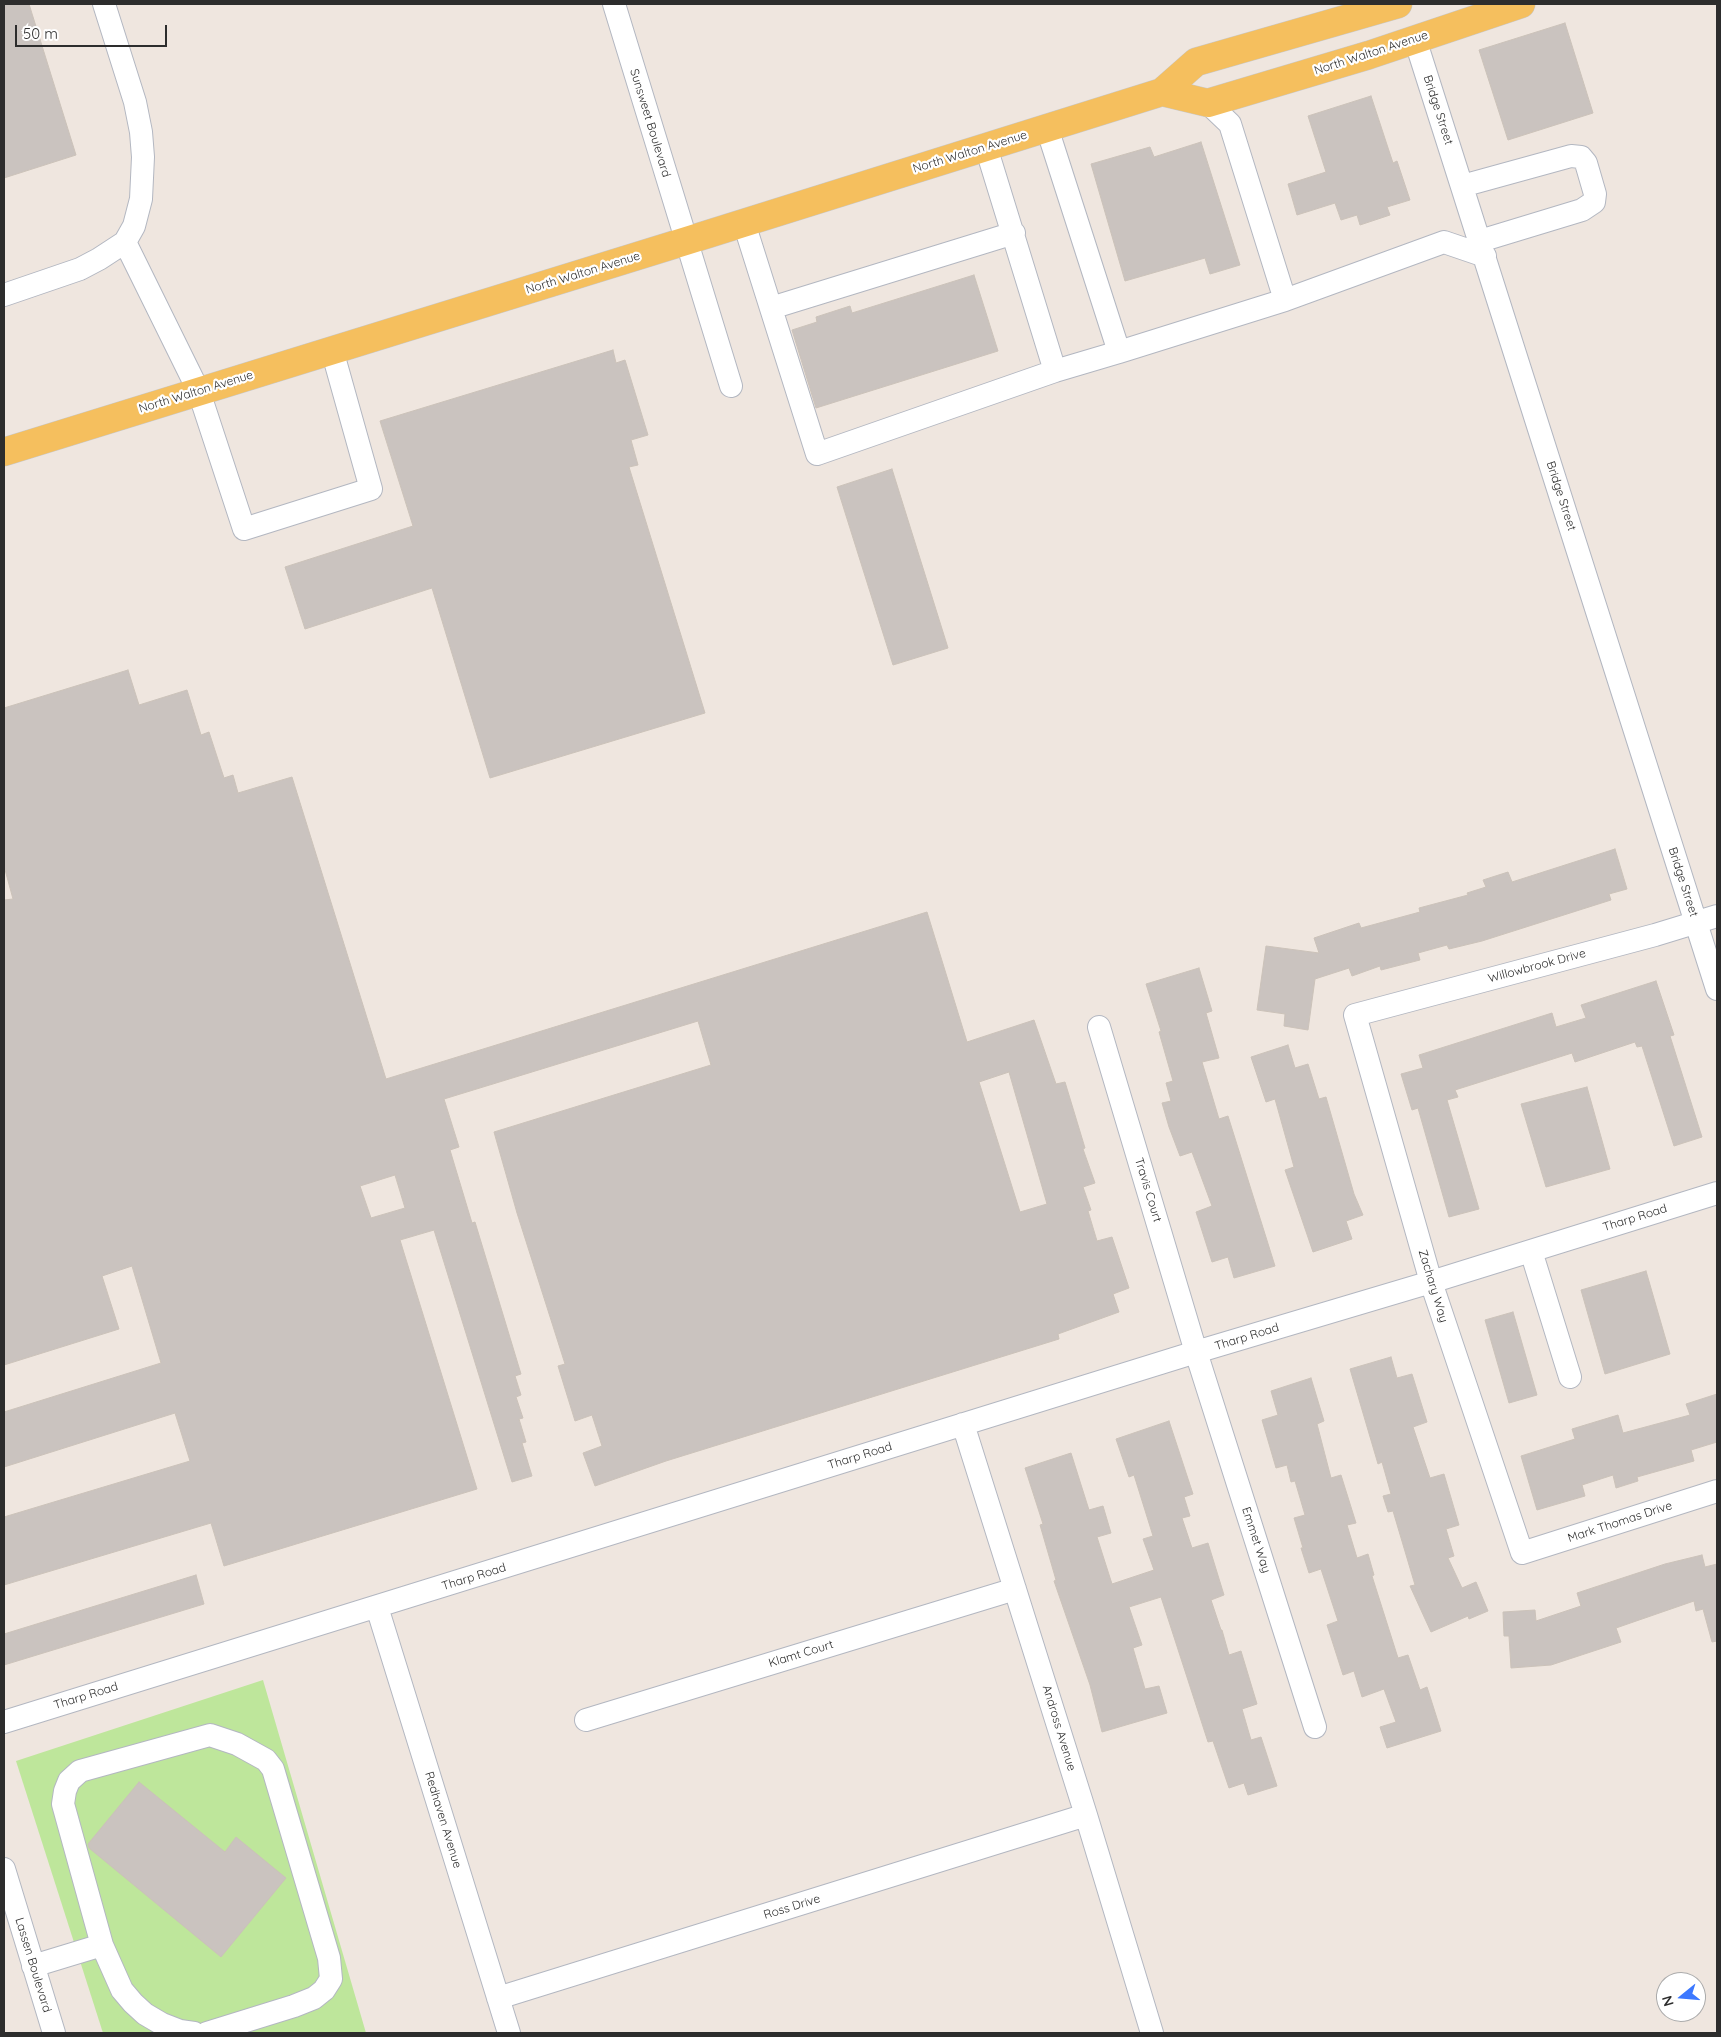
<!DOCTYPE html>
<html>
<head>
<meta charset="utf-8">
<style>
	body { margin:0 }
	#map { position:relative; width:1721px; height:2037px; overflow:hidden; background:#efe6df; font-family:Quicksand,sans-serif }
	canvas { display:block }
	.frame { position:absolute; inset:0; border:5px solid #2d2d2d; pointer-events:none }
	.north { position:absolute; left:1656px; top:1972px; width:50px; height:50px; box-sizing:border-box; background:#fff; border:1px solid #ababab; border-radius:50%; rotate:253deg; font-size:14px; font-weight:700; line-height:20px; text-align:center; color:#2d2d2d }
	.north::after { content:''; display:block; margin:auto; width:18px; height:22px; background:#3c78ff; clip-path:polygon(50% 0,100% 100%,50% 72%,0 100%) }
	.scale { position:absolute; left:15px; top:25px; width:152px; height:22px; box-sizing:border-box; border:2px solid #2d2d2d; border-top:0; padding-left:6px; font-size:15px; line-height:18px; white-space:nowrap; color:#2d2d2d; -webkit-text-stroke:4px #fff; paint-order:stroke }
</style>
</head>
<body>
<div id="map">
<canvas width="1721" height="2037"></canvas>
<div class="frame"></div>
<div class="north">N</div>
<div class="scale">50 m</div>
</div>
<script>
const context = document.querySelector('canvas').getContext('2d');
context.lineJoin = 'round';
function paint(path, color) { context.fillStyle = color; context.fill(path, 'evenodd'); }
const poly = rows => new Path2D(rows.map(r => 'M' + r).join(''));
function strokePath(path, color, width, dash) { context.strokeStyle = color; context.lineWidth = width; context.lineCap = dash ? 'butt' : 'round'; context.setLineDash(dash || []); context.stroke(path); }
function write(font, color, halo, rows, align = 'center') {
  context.font = font + ' Quicksand,sans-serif'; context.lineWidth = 4.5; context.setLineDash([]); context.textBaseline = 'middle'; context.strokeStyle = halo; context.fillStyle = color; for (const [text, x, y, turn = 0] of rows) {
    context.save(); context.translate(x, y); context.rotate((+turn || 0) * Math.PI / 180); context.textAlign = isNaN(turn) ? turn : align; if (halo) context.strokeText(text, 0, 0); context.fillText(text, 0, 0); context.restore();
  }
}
const green = poly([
	[263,1680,366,2033,103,2033,16,1761]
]);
const building = poly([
	[4,4,29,4,76,155,4,178,4,4],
	[1565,23,1593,113,1508,140,1479,50,1565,23],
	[1371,96,1393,163,1397,161,1410,200,1387,207,1390,215,1360,225,1357,215,1341,220,1335,203,1297,215,1288,184,1326,172,1308,116,1371,96],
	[1201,142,1240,265,1210,274,1205,258,1125,281,1091,164,1150,147,1154,157,1201,142],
	[974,275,998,351,816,408,792,330,817,322,816,317,850,306,852,313,974,275],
	[613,350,616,363,625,360,648,435,631,440,638,465,629,467,705,713,490,778,432,588,305,629,285,567,413,526,380,421,613,350],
	[892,469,948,648,893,665,837,487,892,469],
	[128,670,139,705,187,690,201,735,209,732,224,778,233,775,238,793,292,777,386,1079,927,912,967,1042,1034,1020,1056,1084,1065,1082,1085,1148,1083,1149,1095,1183,1083,1187,1091,1210,1088,1211,1097,1241,1112,1237,1129,1288,1113,1294,1119,1312,1058,1334,1059,1339,666,1461,595,1486,583,1453,602,1446,592,1415,575,1421,558,1366,565,1364,517,1213,494,1132,711,1065,698,1021,444,1099,459,1147,450,1150,472,1223,475,1222,521,1374,515,1376,521,1395,516,1397,523,1418,519,1419,526,1442,522,1443,532,1476,512,1482,434,1230,400,1240,477,1489,224,1566,211,1523,4,1585,4,1517,190,1461,175,1413,4,1467,4,1412,161,1363,132,1266,102,1276,119,1329,4,1365,4,900,13,899,4,866,4,708,128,670],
	[1009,1072,1047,1204,1020,1212,979,1082,1009,1072],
	[395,1175,405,1208,371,1218,360,1186,395,1175],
	[1615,849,1627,889,1609,894,1611,900,1482,941,1449,949,1447,945,1418,953,1420,960,1381,970,1380,966,1352,976,1349,968,1315,979,1308,1030,1284,1026,1285,1014,1257,1010,1266,946,1319,953,1314,938,1359,923,1361,928,1420,912,1419,908,1468,895,1467,893,1486,887,1483,880,1508,872,1512,882,1615,849],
	[1199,968,1212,1011,1206,1013,1219,1058,1202,1062,1219,1119,1228,1116,1275,1266,1234,1278,1228,1257,1212,1262,1196,1212,1212,1206,1192,1152,1180,1156,1169,1127,1162,1103,1171,1101,1166,1083,1173,1081,1159,1032,1161,1031,1146,984,1199,968],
	[1656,981,1674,1035,1670,1036,1702,1137,1674,1146,1642,1046,1637,1047,1635,1042,1575,1062,1572,1053,1455,1090,1458,1097,1447,1100,1479,1209,1449,1217,1418,1108,1412,1110,1401,1074,1423,1068,1419,1055,1552,1013,1556,1027,1586,1018,1581,1005,1656,981],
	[1288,1045,1295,1068,1308,1064,1319,1099,1326,1097,1354,1194,1363,1215,1346,1221,1352,1239,1313,1252,1285,1170,1294,1167,1275,1099,1266,1102,1251,1057,1288,1045],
	[1587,1087,1610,1169,1546,1187,1521,1104,1587,1087],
	[1646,1271,1670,1354,1605,1374,1581,1290,1646,1271],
	[1513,1312,1537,1395,1509,1403,1485,1320,1513,1312],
	[1391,1357,1397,1378,1412,1374,1427,1422,1413,1427,1430,1478,1444,1474,1459,1525,1446,1529,1454,1556,1448,1558,1462,1588,1476,1582,1488,1611,1469,1619,1468,1616,1431,1632,1410,1586,1415,1585,1393,1511,1388,1512,1383,1496,1391,1494,1382,1462,1378,1464,1350,1369,1391,1357],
	[1311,1378,1324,1421,1317,1424,1331,1478,1341,1475,1356,1523,1347,1525,1357,1558,1368,1554,1374,1575,1372,1576,1398,1658,1408,1655,1420,1690,1427,1687,1441,1731,1387,1748,1380,1727,1396,1722,1384,1689,1362,1697,1354,1671,1343,1675,1327,1625,1338,1621,1321,1569,1309,1573,1301,1548,1303,1548,1294,1518,1305,1515,1295,1481,1291,1482,1287,1465,1276,1468,1262,1420,1278,1415,1271,1391,1311,1378],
	[1717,1394,1717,1442,1691,1450,1694,1461,1637,1477,1638,1481,1616,1488,1613,1475,1582,1485,1585,1496,1537,1510,1521,1456,1575,1439,1572,1429,1618,1415,1623,1433,1690,1415,1686,1404,1717,1394],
	[1169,1421,1193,1494,1184,1497,1190,1516,1182,1518,1192,1548,1208,1543,1224,1595,1211,1600,1221,1630,1222,1630,1229,1655,1241,1651,1257,1704,1242,1709,1251,1740,1261,1737,1277,1786,1248,1795,1244,1783,1229,1788,1213,1741,1208,1742,1161,1597,1129,1607,1142,1645,1133,1648,1145,1689,1159,1686,1167,1713,1102,1732,1090,1685,1054,1581,1056,1580,1040,1525,1043,1524,1025,1468,1071,1453,1089,1510,1103,1506,1111,1533,1097,1537,1112,1584,1154,1570,1143,1539,1153,1536,1134,1475,1129,1477,1116,1439,1169,1421],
	[1702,1555,1705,1567,1717,1564,1717,1641,1712,1642,1703,1609,1696,1611,1694,1601,1616,1628,1621,1642,1551,1665,1511,1668,1509,1636,1504,1636,1503,1612,1535,1610,1536,1621,1581,1606,1577,1593,1665,1564,1702,1555],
	[196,1575,204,1604,4,1665,4,1634,196,1575],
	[139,1782,225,1852,236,1837,286,1878,221,1957,89,1848,88,1844,139,1782]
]);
const minor = poly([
	[614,4,731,386],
	[1415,39,1717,989],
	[1208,103,1230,124,1285,300],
	[1047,128,1119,352,1285,300,1444,242,1485,256],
	[1462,186,1571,156,1581,157,1586,163,1595,194,1594,202,1582,210,1480,241],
	[744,223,817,454,1055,371,986,147],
	[125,242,199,392,244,529,371,489,332,350],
	[4,295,80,269,99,259,125,242,134,226,141,199,143,157,141,132,135,102,104,4],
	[771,308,1014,233],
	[1055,371,1119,352],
	[1717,916,1655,935,1355,1015,1431,1282,1522,1553,1717,1491],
	[1099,1027,1196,1352,1315,1727],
	[1531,1251,1570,1377],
	[963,1424,1086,1815,1152,2033],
	[377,1607,509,2033],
	[586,1720,1015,1589],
	[4,1722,1196,1352,1431,1282,1717,1193],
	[4,1869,54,2033],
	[102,1945,63,1804,65,1791,69,1781,80,1771,210,1735,237,1744,266,1760,273,1769,329,1958,331,1979,324,1990,314,1998,294,2006,207,2033],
	[33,1966,102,1945,122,1990,133,2003,145,2014,162,2024,180,2031,194,2033],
	[498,1998,1086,1815]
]);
const major = poly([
	[1162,92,1208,103,1369,55,1521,4],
	[4,452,686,241,1162,92,1196,62,1398,4]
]);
const streetNames = [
	["North Walton Avenue",1371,53,-18],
	["Bridge Street",1438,110,72],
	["Sunsweet Boulevard",650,123,73],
	["North Walton Avenue",970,152,-17],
	["North Walton Avenue",583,273,-17],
	["North Walton Avenue",196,392,-17],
	["Bridge Street",1561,496,72],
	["Bridge Street",1683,882,72],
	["Willowbrook Drive",1537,966,-15],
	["Travis Court",1148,1190,73],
	["Tharp Road",1635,1218,-17],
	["Zachary Way",1433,1286,73],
	["Tharp Road",1247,1337,-17],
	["Tharp Road",860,1456,-17],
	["Mark Thomas Drive",1620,1522,-18],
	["Emmet Way",1256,1540,72],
	["Tharp Road",474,1577,-17],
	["Klamt Court",801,1654,-17],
	["Tharp Road",86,1696,-17],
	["Andross Avenue",1059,1728,73],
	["Redhaven Avenue",443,1820,73],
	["Ross Drive",792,1907,-17],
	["Lassen Boulevard",33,1965,73]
];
paint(green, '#bee69b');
paint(building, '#cac3bf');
strokePath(building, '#cbc2b9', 1);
strokePath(minor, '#b3b7c1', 24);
strokePath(major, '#c8c8c8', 29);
strokePath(minor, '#fff', 22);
strokePath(major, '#f5bf5e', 28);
write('12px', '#2d2d2d', '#fff', streetNames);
</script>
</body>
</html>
